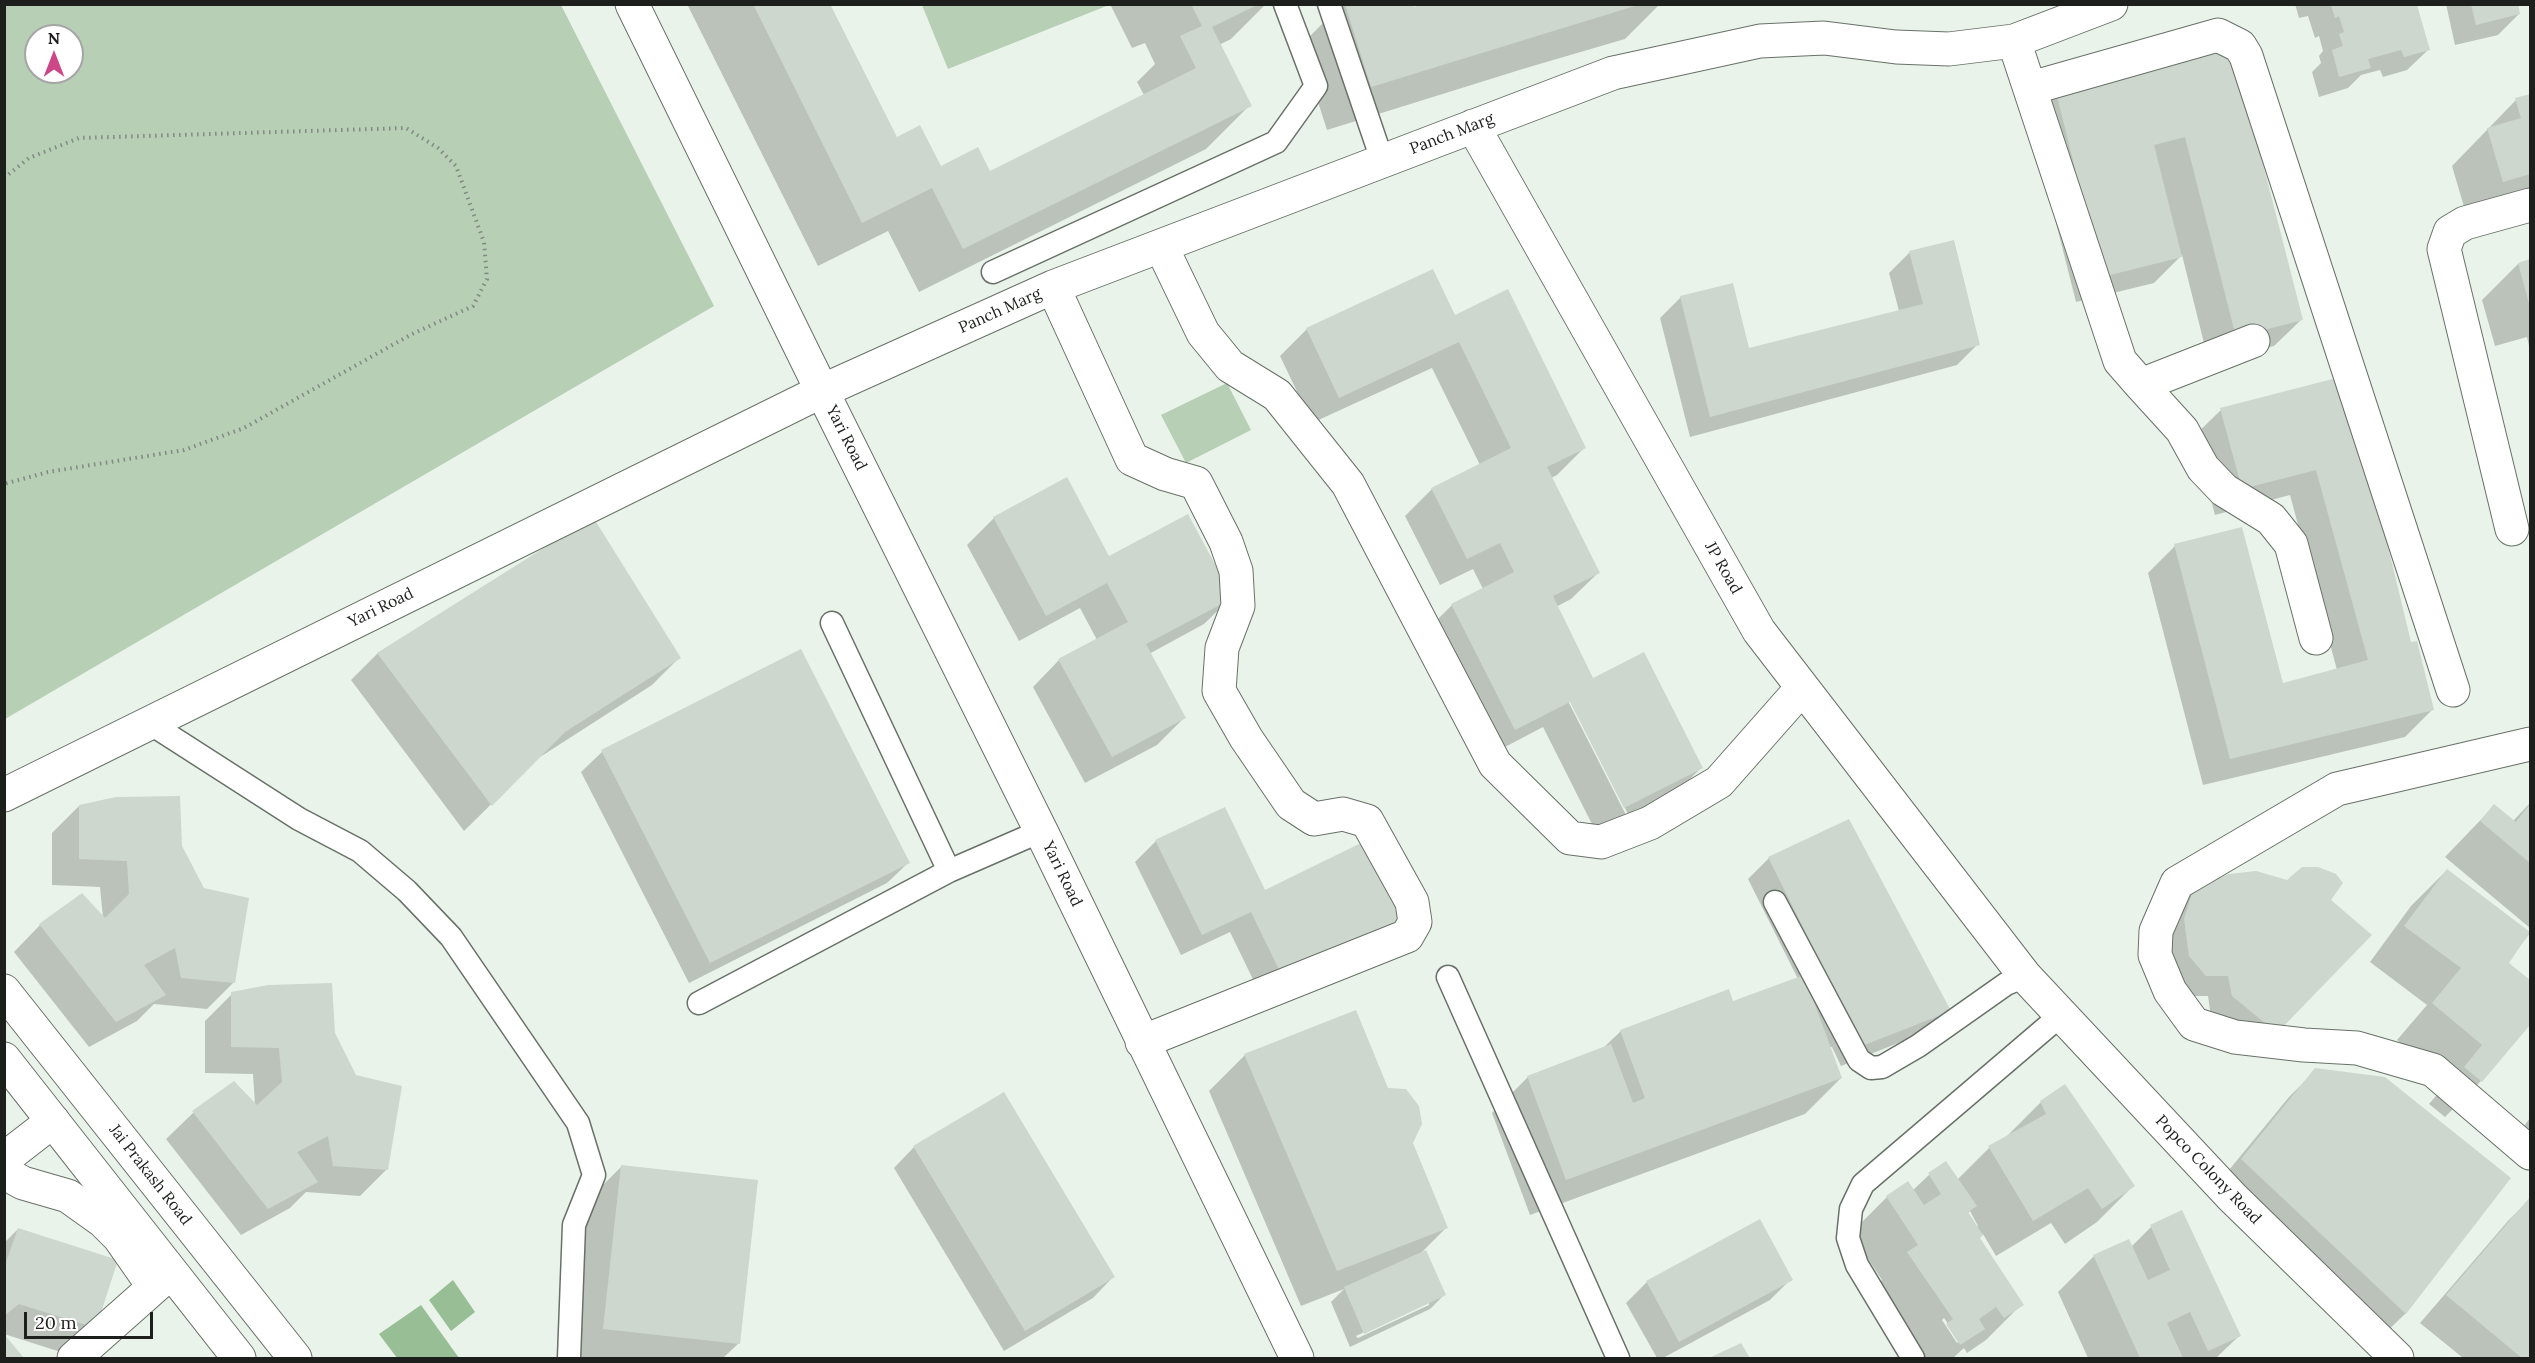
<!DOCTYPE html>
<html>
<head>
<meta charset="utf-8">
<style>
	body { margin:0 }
	#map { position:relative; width:2535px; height:1363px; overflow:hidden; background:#eaf3e9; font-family:Lora,serif }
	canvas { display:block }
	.frame { position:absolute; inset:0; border:6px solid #1c1f1c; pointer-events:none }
	.north { position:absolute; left:24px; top:24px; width:60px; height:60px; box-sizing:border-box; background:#fff; border:2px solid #a4a5a4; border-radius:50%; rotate:0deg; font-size:16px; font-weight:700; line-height:24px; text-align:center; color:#1c1f1c }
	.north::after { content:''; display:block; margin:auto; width:21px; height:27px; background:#cc4688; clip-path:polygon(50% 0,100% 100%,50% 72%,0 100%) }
	.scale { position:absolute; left:24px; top:1312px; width:129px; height:27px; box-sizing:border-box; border:3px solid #1c1f1c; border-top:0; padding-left:8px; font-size:18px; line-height:21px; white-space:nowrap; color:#1c1f1c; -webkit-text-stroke:4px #fff; paint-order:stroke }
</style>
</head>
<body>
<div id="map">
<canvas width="2535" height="1363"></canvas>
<div class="frame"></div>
<div class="north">N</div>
<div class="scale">20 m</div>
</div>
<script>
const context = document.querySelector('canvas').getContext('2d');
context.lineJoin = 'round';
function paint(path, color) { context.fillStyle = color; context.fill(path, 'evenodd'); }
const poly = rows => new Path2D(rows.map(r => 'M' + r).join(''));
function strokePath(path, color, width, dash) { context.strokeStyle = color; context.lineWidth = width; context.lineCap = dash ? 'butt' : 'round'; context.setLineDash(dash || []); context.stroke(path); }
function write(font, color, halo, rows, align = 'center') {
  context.font = font + ' Lora,serif'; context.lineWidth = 6; context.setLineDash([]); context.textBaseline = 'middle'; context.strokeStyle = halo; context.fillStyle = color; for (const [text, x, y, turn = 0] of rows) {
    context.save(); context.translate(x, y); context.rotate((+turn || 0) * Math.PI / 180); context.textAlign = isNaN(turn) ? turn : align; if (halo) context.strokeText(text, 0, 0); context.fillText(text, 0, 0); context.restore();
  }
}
const green = poly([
	[5,4,561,5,714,306,5,719],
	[36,36,72,36,72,72,36,72],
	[922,5,1109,5,948,69],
	[1227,383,1251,430,1186,463,1161,415]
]);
const water = poly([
	[453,1280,475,1312,451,1331,429,1300],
	[421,1305,459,1358,397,1358,379,1334]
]);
const shadow = poly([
	[687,4,828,4,896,139,940,168,989,173,1144,95,1137,82,1155,64,1145,43,1132,48,1110,4,1266,4,1231,39,1219,45,1250,105,1206,149,919,292,888,231,818,266],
	[1342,4,1411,4,1413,9,1427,4,1660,4,1625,39,1526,68,1327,130,1300,46],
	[2295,4,2415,4,2428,50,2407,70,2383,77,2380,70,2361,75,2348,88,2319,97,2312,72,2321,63,2319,56,2323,51,2319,36,2315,38,2308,16,2299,18],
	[2446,4,2516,4,2519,14,2498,35,2455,45],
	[2228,50,2301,320,2274,346,2209,363,2182,255,2154,283,2076,302,2030,120,2057,93],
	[2530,95,2530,199,2467,217,2452,166,2516,100],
	[1910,252,1978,344,1957,365,1690,437,1660,318,1681,297,1748,350,1899,311,1889,273],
	[2530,261,2530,350,2527,337,2495,346,2482,300,2518,264],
	[1454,317,1584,448,1557,475,1551,478,1598,573,1571,599,1556,607,1593,680,1701,768,1674,795,1597,834,1543,727,1488,756,1425,632,1452,605,1483,589,1473,569,1440,585,1405,516,1432,489,1480,465,1432,368,1312,423,1280,356,1307,329],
	[1568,701,1572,701,1628,814,1626,815],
	[2221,410,2363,451,2410,644,2432,710,2405,737,2203,785,2148,573,2175,546,2282,684,2337,670,2290,495,2215,515,2194,436],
	[994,518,1231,598,1204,624,1149,654,1184,718,1157,745,1085,783,1033,687,1059,660,1097,640,1080,608,1019,641,967,545],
	[592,519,679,658,652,685,537,759,464,831,351,680,377,654],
	[602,752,908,863,887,883,689,983,581,772],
	[2530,803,2530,928,2445,857,2494,806,2512,822],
	[79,806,181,846,234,982,207,1009,154,1004,137,1021,89,1047,14,952,40,925,103,918,100,887,52,885,52,833],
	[1156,841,1264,892,1364,843,1263,1000,1230,932,1181,955,1135,862],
	[1769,858,1949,1011,1928,1031,1841,1066,1832,1047,1829,1047,1841,1078,1805,1114,1530,1215,1492,1113,1528,1077,1602,1049,1621,1031,1733,1003,1798,979,1748,879],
	[2447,870,2530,933,2507,963,2530,982,2530,1022,2481,1081,2445,1117,2429,1104,2448,1082,2397,1040,2427,1005,2370,962,2411,906],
	[2195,888,2329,900,2276,1032,2211,1017,2208,996,2185,996,2169,977,2173,910],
	[232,994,333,1034,387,1169,360,1196,306,1192,290,1208,241,1235,166,1139,193,1113,234,1083,255,1105,253,1074,205,1073,205,1021],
	[1245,1055,1412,1143,1447,1227,1419,1255,1444,1295,1430,1309,1350,1347,1331,1302,1344,1289,1301,1306,1209,1091],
	[1429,1301,1429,1305,1358,1338,1356,1336],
	[2316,1070,2509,1178,2405,1314,2378,1340,2215,1187,2289,1097],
	[2065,1086,2133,1186,2097,1222,2065,1244,2051,1223,1996,1256,1983,1234,1978,1238,2022,1304,1986,1340,1967,1353,1964,1348,1953,1358,1913,1358,1873,1289,1882,1280,1851,1233,1887,1197,1913,1190,1929,1175,1946,1163,1957,1180,1989,1148,2004,1139,2040,1103],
	[1970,1211,1978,1226,1976,1227,1967,1214],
	[1944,1318,1959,1340,1957,1343,1942,1320],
	[2530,1118,2530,1137,2521,1130],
	[914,1147,1113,1277,1093,1298,1004,1351,894,1168],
	[622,1166,739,1343,723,1358,569,1358,586,1202],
	[2530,1199,2530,1358,2463,1358,2420,1323,2508,1221],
	[2182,1212,2239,1336,2216,1358,2088,1358,2058,1292,2094,1256,2131,1247,2151,1227],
	[18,1229,94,1327,67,1354,4,1334,4,1243],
	[1791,1279,1770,1300,1663,1358,1657,1358,1626,1303,1647,1282]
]);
const building = poly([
	[753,4,830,4,897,137,920,125,941,166,978,147,990,171,1196,68,1180,36,1202,26,1191,4,1259,4,1212,27,1252,106,963,249,932,188,862,223],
	[1345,4,1413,4,1414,7,1422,4,1638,5,1371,87],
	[2471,4,2518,4,2520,14,2476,25],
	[2331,5,2417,5,2430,50,2404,57,2401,50,2368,59,2371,68,2339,77,2332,50,2343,46,2339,34,2344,32,2339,16,2335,18],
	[2229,48,2243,86,2303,320,2236,337,2185,137,2154,145,2182,257,2102,277,2056,92],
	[2530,94,2530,174,2503,182,2487,128,2521,118,2515,98],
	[1954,240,1980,345,1710,417,1680,296,1733,283,1749,348,1923,304,1909,251],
	[2530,259,2530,307,2518,263],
	[1433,269,1455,315,1508,289,1586,448,1547,467,1600,573,1553,596,1593,678,1644,652,1703,768,1624,808,1570,702,1515,730,1451,604,1514,572,1500,543,1467,559,1431,488,1511,448,1459,342,1339,398,1306,328],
	[2344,376,2365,451,2411,642,2417,641,2434,710,2230,759,2174,544,2242,527,2283,683,2368,660,2316,470,2242,489,2220,408],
	[1067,477,1109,556,1188,514,1233,598,1146,644,1186,718,1112,757,1058,659,1128,622,1107,583,1046,616,993,517],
	[593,517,681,658,565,732,492,806,377,653],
	[801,649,910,863,710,963,601,750],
	[180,796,182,846,204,888,249,898,235,983,181,978,175,948,144,965,166,995,116,1022,39,924,82,893,105,918,129,894,127,861,79,859,79,805,116,797],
	[2494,804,2516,822,2530,804,2530,863,2480,821],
	[1225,807,1265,890,1365,841,1404,923,1284,980,1251,912,1202,935,1155,840],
	[1849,819,1951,1011,1862,1046,1768,857],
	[2302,867,2318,867,2336,874,2343,883,2331,900,2372,935,2277,1033,2232,996,2228,976,2206,976,2189,956,2184,919,2194,887,2229,874,2256,871,2287,880],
	[2447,869,2530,932,2509,963,2530,980,2530,1025,2482,1082,2464,1067,2482,1045,2432,1003,2461,968,2404,926],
	[1804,975,1842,1078,1566,1180,1527,1076,1611,1044,1633,1103,1645,1098,1620,1030,1729,989,1733,1001],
	[332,983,335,1033,356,1075,402,1086,388,1170,333,1166,328,1136,297,1152,318,1182,268,1209,192,1111,234,1081,257,1105,282,1082,279,1048,231,1047,231,992,268,985],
	[1356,1010,1388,1088,1406,1089,1419,1106,1422,1124,1413,1143,1448,1228,1337,1271,1244,1054],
	[2315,1068,2385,1077,2511,1178,2406,1314,2241,1159],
	[2065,1084,2135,1186,2102,1209,2088,1188,2033,1221,1988,1146,2046,1114,2040,1101],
	[1004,1092,1115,1277,1025,1331,913,1146],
	[1946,1161,1977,1206,1968,1212,1983,1235,1980,1238,2024,1305,2004,1318,1996,1307,1979,1319,1985,1329,1960,1345,1946,1324,1953,1319,1907,1252,1918,1245,1886,1196,1908,1181,1924,1205,1941,1194,1928,1173],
	[621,1165,758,1180,740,1344,603,1329],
	[2530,1197,2530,1358,2522,1358,2446,1295],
	[2182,1210,2241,1336,2208,1351,2190,1312,2167,1323,2183,1358,2140,1358,2093,1255,2129,1239,2148,1280,2170,1270,2150,1225],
	[1760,1219,1793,1280,1679,1342,1646,1281],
	[18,1228,118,1260,96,1328,19,1304,4,1316,4,1268],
	[1426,1250,1446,1295,1364,1334,1344,1287],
	[4,1334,24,1358,4,1358],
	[1741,1343,1750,1358,1709,1358]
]);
const path = poly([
	[4,178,29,158,79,138,406,128,438,148,456,166,484,242,487,279,473,306,412,334,244,428,184,450,48,472,4,484]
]);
const service = poly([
	[1329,4,1382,160],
	[993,272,1276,142,1316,86,1285,4],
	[832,623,949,871],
	[148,722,299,819,360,851,407,891,451,937,578,1123,594,1175,574,1225,569,1358],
	[1775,902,1859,1060,1871,1068,1882,1067,1918,1046,2006,984,2025,976],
	[1448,977,1618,1358],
	[699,1003,949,871,1041,831],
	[1913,1358,1857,1265,1848,1238,1851,1209,1863,1184,2061,1015]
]);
const minor = poly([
	[2014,41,2120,361,2141,385,2253,341],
	[2031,88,2218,35,2240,46,2246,56,2453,690],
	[1473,126,1759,631,2025,976,2232,1197,2397,1358],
	[1161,246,1203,333,1230,366,1277,395,1348,484,1495,764,1570,838,1601,842,1650,823,1719,782,1802,688],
	[1053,287,1132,459,1165,474,1196,483,1226,542,1236,571,1238,606,1222,648,1219,691,1246,738,1291,804,1314,819,1343,814,1367,821,1412,902,1415,922,1407,936,1142,1042],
	[2141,385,2182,430,2203,468,2224,490,2271,519,2291,544,2316,638],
	[2512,529,2444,249,2450,232,2465,223,2530,205],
	[2530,744,2337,789,2177,883,2156,931,2155,955,2170,991,2194,1024,2235,1037,2304,1045,2357,1048,2433,1070,2530,1153],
	[4,1159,53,1121],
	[4,1168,12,1177,23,1183,68,1196,103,1221,119,1237,154,1287],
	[74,1358,170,1273],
	[1297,1358,1041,831,822,391,1053,287,1613,73,1760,41,1824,38,1896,47,1949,49,2014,41,2111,4]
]);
const tertiary = poly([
	[4,795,822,391,632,4]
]);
const secondary = poly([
	[4,991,295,1358],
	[4,1059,239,1358]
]);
const streetNames = [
	["Panch Marg",1452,134,-21],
	["Panch Marg",1000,311,-24],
	["Yari Road",846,438,63],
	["JP Road",1723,568,60],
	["Yari Road",381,608,-26],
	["Yari Road",1062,874,64],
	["Popco Colony Road",2208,1170,46],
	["Jai Prakash Road",150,1175,52]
];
paint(green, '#b6cfb5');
paint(water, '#97be95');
paint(shadow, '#0003');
paint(building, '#cdd7cd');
strokePath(service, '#687168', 25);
strokePath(minor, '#687168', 35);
strokePath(tertiary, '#687168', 35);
strokePath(secondary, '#687168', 35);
strokePath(path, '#838983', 4, [1.5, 4.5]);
strokePath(service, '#fff', 22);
strokePath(minor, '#fff', 33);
strokePath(tertiary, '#fff', 33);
strokePath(secondary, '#fff', 33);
write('16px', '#1c1f1c', '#fff', streetNames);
</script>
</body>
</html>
